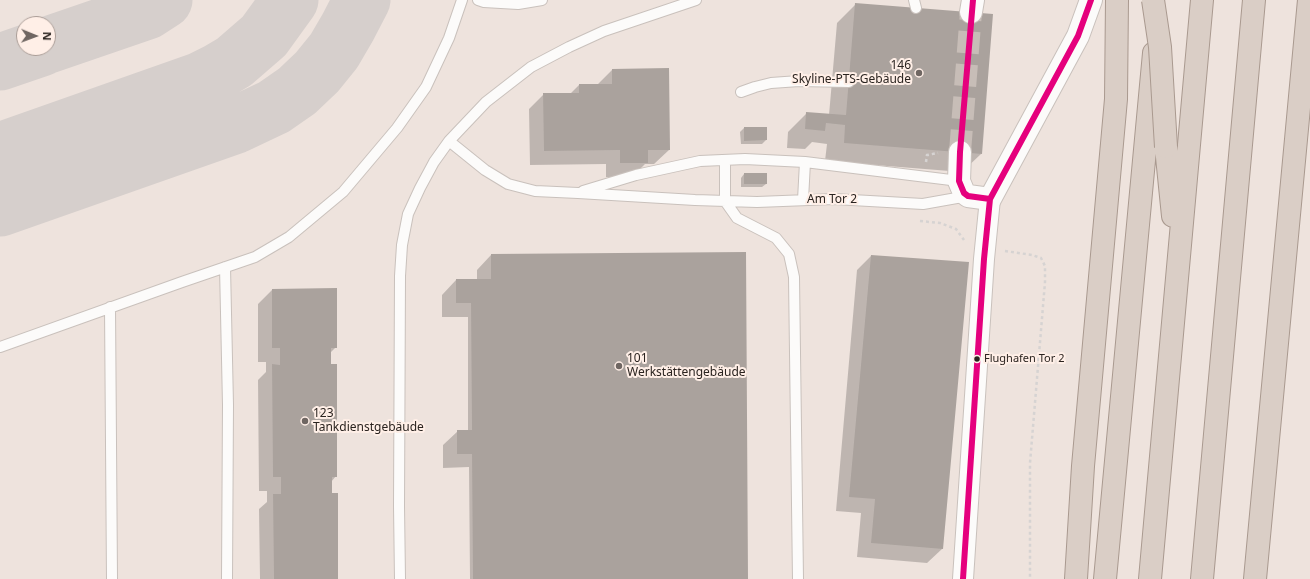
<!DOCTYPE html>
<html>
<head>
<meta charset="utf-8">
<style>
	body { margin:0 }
	#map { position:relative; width:1310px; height:579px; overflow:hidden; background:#eee3dd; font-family:"Noto Sans",sans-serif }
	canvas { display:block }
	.north { position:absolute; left:16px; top:16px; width:40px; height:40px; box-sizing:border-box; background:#ffefe7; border:1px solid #aa9d97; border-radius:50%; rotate:91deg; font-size:11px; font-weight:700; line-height:16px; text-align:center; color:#2a231f }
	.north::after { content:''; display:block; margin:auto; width:14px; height:18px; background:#6f6662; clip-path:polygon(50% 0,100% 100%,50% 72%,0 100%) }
</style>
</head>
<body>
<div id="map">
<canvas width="1310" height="579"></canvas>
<div class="north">N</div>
</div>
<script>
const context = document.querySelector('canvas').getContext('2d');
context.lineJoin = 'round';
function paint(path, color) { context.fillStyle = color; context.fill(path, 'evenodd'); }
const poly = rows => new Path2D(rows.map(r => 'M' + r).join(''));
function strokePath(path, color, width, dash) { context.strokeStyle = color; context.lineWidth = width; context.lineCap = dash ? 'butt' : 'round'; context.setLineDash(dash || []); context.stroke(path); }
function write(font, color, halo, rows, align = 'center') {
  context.font = font + ' "Noto Sans",sans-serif'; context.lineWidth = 4; context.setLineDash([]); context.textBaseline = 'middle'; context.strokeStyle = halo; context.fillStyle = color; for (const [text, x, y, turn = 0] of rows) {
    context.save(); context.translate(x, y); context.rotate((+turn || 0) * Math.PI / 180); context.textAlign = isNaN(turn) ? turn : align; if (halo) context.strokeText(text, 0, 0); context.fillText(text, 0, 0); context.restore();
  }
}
const shadow = poly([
	[856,4,981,154,962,172,825,161,827,144,812,142,805,149,787,148,788,132,807,113,829,115,837,23],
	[612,70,669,150,654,164,645,164,632,177,606,177,606,164,530,165,529,109,544,94,570,94,579,85,598,84],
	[744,128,766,128,766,140,762,144,741,144,740,132],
	[744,174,766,184,762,187,741,187,741,178],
	[491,255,747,579,470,579,469,467,443,468,443,445,458,431,468,431,468,317,442,317,442,295,456,280,477,280,477,270],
	[871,256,942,549,927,563,857,557,861,513,836,511,857,270],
	[272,290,336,347,330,353,336,476,331,482,337,579,260,579,259,509,267,502,267,491,259,491,258,380,266,372,266,362,258,362,258,304]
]);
const taxiway = poly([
	[48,45,147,11,164,0],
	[0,62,41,48],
	[0,151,201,80,217,72,234,62,264,36,290,0],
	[0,208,236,125,274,107,297,91,317,72,334,51,348,27,362,0]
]);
const building = poly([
	[855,3,993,14,982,154,844,143,845,125,826,123,825,131,805,129,806,112,846,115],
	[669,68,670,150,648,150,648,163,620,163,620,150,544,151,543,93,579,93,579,84,612,84,612,69],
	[744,127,767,127,767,140,744,141],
	[744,173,767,173,767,184,744,184],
	[746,252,748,579,473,579,472,454,457,454,457,430,472,430,471,303,456,303,456,279,491,279,491,254],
	[871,255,969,262,943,549,871,543,875,499,849,497],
	[337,288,337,348,331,348,331,364,337,364,337,477,332,477,332,493,338,493,338,579,274,579,273,494,281,494,281,477,273,477,272,364,280,365,280,348,272,348,272,289]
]);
const tertiaryTunnel = poly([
	[960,152,971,12]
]);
const path = poly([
	[926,162,927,155,938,153],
	[920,221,940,223,956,229,964,240],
	[1005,251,1032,255,1041,258,1045,266,1045,282,1030,463,1030,579]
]);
const service = poly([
	[478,0,484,2,518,4,542,0],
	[914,0,916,8],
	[741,92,755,87,771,83,799,81,849,82],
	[449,141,485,170,508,184,535,191,578,193,695,200,757,202,834,199,923,204,968,196],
	[725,160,725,201,737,218,776,238,789,254,794,277,798,579],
	[583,191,636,175,700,161,745,159,805,162,959,181],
	[803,200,805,162],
	[225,267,228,405,227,579],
	[110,307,112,579],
	[0,347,182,282,255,257,289,237,343,192,397,128,426,87,449,38,462,0],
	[400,579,399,506,400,276,402,245,408,214,420,188,434,162,449,141,486,102,531,67,569,47,604,31,696,0]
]);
const minor = poly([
	[963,579,984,259,990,199]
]);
const tertiary = poly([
	[971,12,973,0],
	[960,152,959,181,964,193,968,196,990,199,1078,36,1091,0]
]);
const motorway = poly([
	[1166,147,1173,216],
	[1076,579,1083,466,1116,99,1117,0],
	[1105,579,1154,53],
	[1150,579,1202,0],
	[1202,579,1254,0],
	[1255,579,1309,0]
]);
const motorwayBridge = poly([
	[1153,0,1160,47,1166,147]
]);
const bus1 = poly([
	[973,0,960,152,959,181,964,193,968,196,990,199],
	[963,579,984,259,990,199,1078,36,1091,0]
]);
const markers = [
	[919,73,4,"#6f6662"],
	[977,359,3.5,"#2a231f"],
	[619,366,4,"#6f6662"],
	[305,421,4,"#6f6662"]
];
const busNames = [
	["Flughafen Tor 2",984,359]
];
const poiNames = [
	["146",911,66,"right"],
	["Skyline-PTS-Gebäude",911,80,"right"],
	["101",627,359],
	["Werkstättengebäude",627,373],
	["123",313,414],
	["Tankdienstgebäude",313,428]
];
const streetNames = [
	["Am Tor 2",832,200]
];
paint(shadow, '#0003');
strokePath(taxiway, '#d6cfcc', 57);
paint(building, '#aaa29d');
strokePath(tertiaryTunnel, '#c7bdb7', 22, [22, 11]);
strokePath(service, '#c9c1bc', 12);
strokePath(minor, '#c9c1bc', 22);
strokePath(tertiary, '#c9c1bc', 24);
strokePath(motorway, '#a9998f', 24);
strokePath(path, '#d6d3d2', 2.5, [3, 3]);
strokePath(service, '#fcfbfa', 10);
strokePath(minor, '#fcfbfa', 20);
strokePath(tertiary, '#fcfbfa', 22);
strokePath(motorway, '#dacec6', 22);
strokePath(motorwayBridge, '#a9998f', 24, []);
strokePath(motorwayBridge, '#dacec6', 22);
strokePath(bus1, '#e5007d', 6);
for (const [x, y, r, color] of markers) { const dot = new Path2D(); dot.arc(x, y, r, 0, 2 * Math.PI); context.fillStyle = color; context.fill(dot); strokePath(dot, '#ffefe7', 1.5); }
write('11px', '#2a231f', '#ffefe7', busNames, 'left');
write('12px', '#2a231f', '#ffefe7', poiNames, 'left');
write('12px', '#2a231f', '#ffefe7', streetNames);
</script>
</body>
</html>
